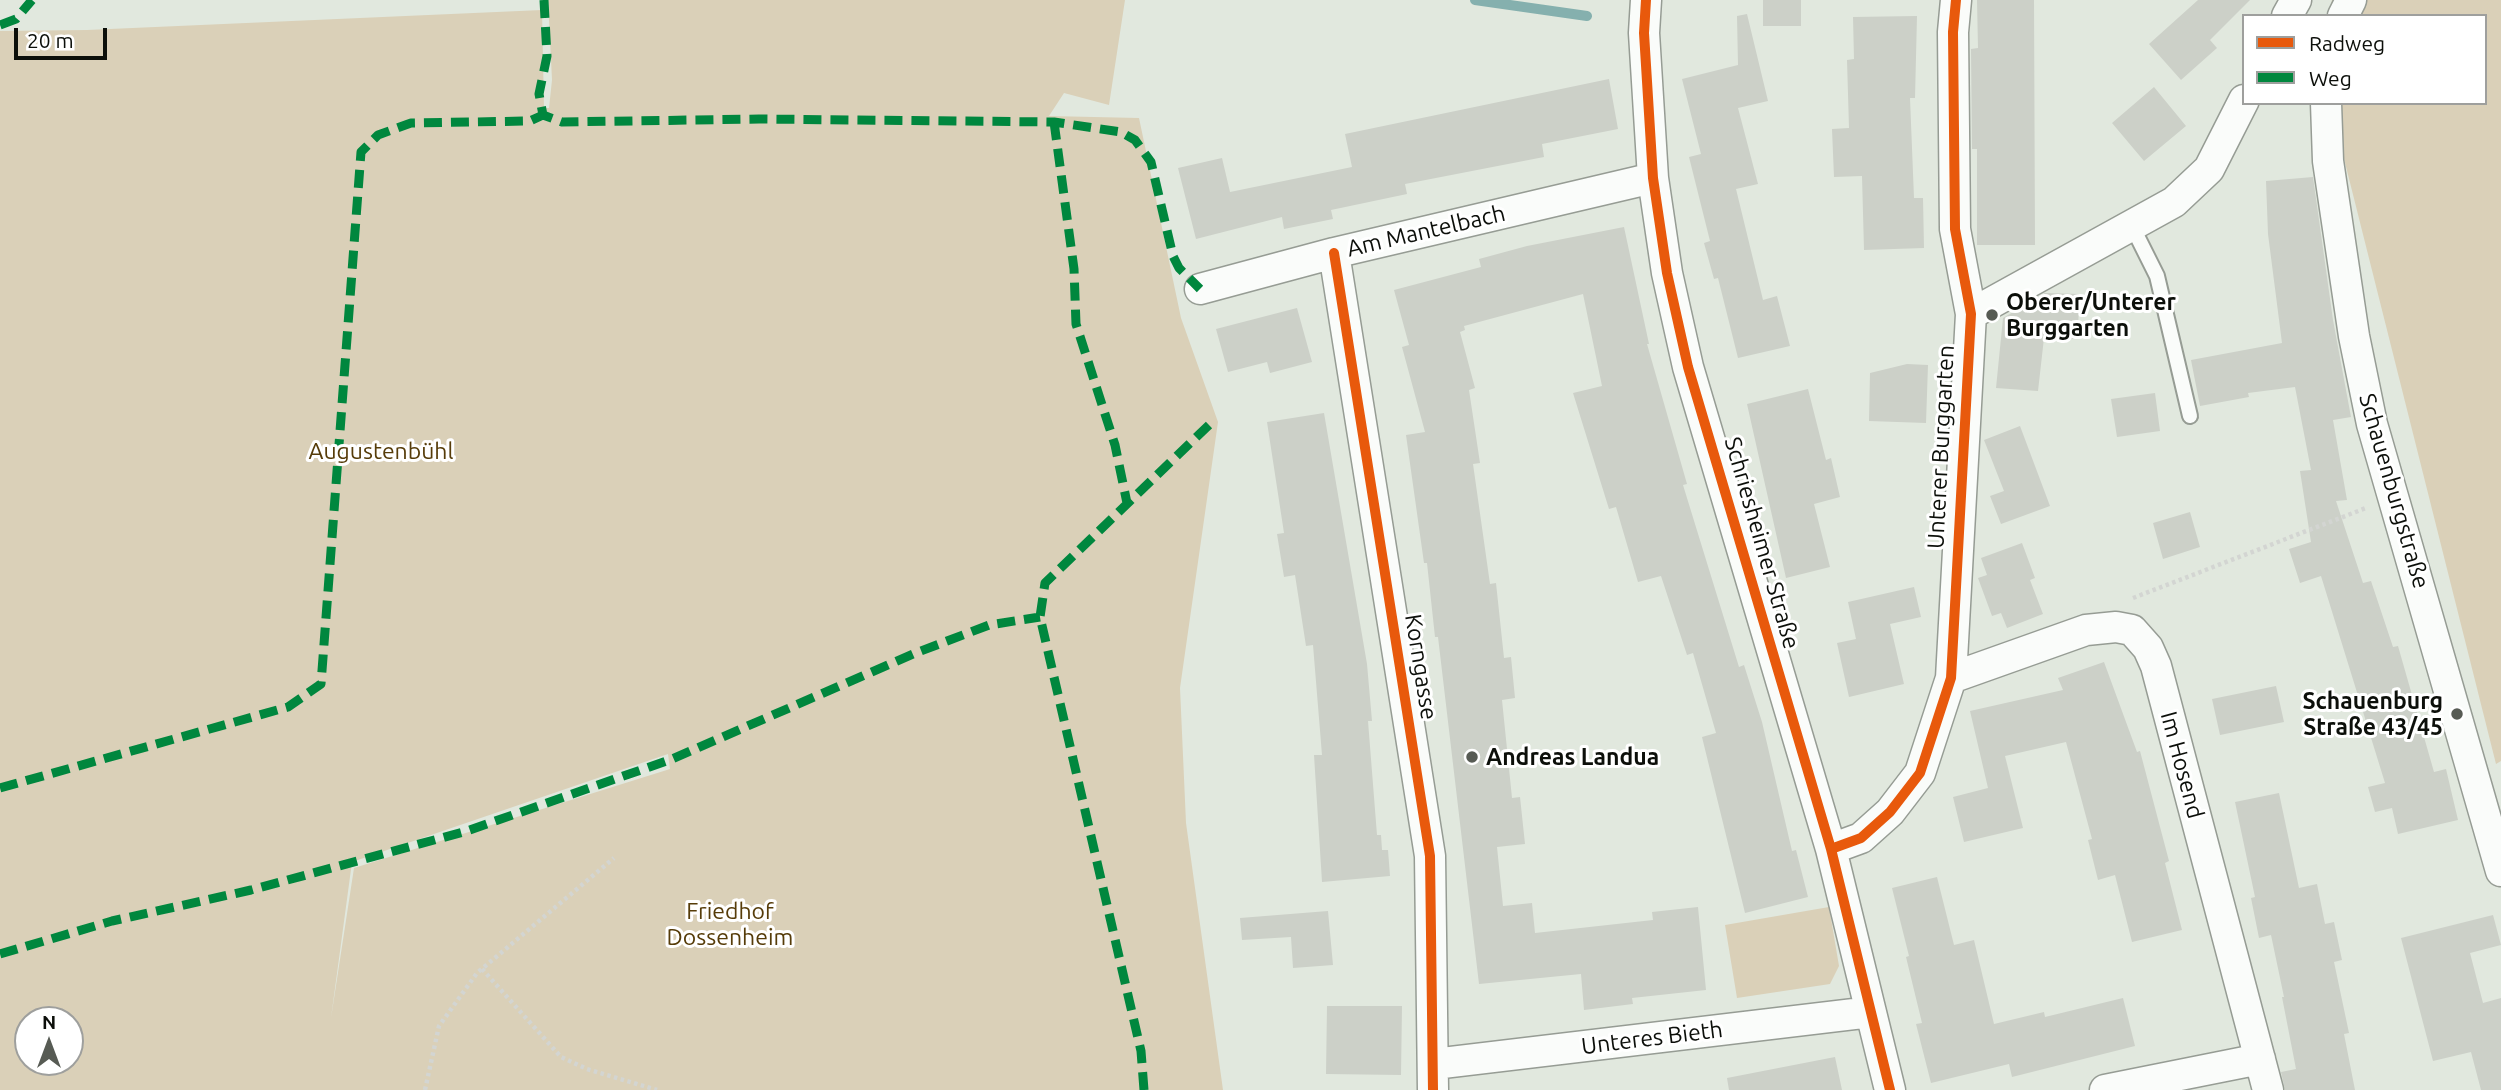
<!DOCTYPE html>
<html>
<head>
<meta charset="utf-8">
<style>
	body { margin:0 }
	#map { position:relative; width:2501px; height:1090px; overflow:hidden; background:#e1e8de; font-family:Ubuntu,sans-serif }
	canvas { display:block }
	.legend { position:absolute; left:2242px; top:14px; width:245px; height:91px; box-sizing:border-box; background:#fff; border:2px solid #9e9f9d; margin:0; padding:9px 12px; list-style:none; font-size:21px; color:#0c0f0a }
	.legend li { display:flex; align-items:center; gap:14px; height:35px }
	.legend b { width:35px; border:2px solid #9e9f9d }
	.north { position:absolute; left:14px; top:1006px; width:70px; height:70px; box-sizing:border-box; background:#fff; border:2px solid #9e9f9d; border-radius:50%; rotate:0deg; font-size:19px; font-weight:700; line-height:28px; text-align:center; color:#0c0f0a }
	.north::after { content:''; display:block; margin:auto; width:24px; height:32px; background:#575b54; clip-path:polygon(50% 0,100% 100%,50% 72%,0 100%) }
	.scale { position:absolute; left:14px; top:28px; width:93px; height:32px; box-sizing:border-box; border:4px solid #0c0f0a; border-top:0; padding-left:9px; font-size:21px; line-height:24px; white-space:nowrap; color:#0c0f0a; -webkit-text-stroke:5px #fff; paint-order:stroke }
</style>
</head>
<body>
<div id="map">
<canvas width="2501" height="1090"></canvas>
<ul class="legend">
<li><b style="height:9px;background:#e8590c"></b>Radweg</li>
<li><b style="height:9px;background:#00873e"></b>Weg</li>
</ul>
<div class="north">N</div>
<div class="scale">20 m</div>
</div>
<script>
const context = document.querySelector('canvas').getContext('2d');
context.lineJoin = 'round';
function paint(path, color) { context.fillStyle = color; context.fill(path, 'evenodd'); }
const poly = rows => new Path2D(rows.map(r => 'M' + r).join(''));
function strokePath(path, color, width, dash) { context.strokeStyle = color; context.lineWidth = width; context.lineCap = dash ? 'butt' : 'round'; context.setLineDash(dash || []); context.stroke(path); }
function write(font, color, halo, rows, align = 'center') {
  context.font = font + ' Ubuntu,sans-serif'; context.lineWidth = 6; context.setLineDash([]); context.textBaseline = 'middle'; context.strokeStyle = halo; context.fillStyle = color; for (const [text, x, y, turn = 0] of rows) {
    context.save(); context.translate(x, y); context.rotate((+turn || 0) * Math.PI / 180); context.textAlign = isNaN(turn) ? turn : align; if (halo) context.strokeText(text, 0, 0); context.fillText(text, 0, 0); context.restore();
  }
}
const green = poly([
	[548,0,1125,0,1109,105,1064,93,1049,116,1139,118,1181,318,1218,422,1180,688,1186,823,1223,1090,0,1090,0,31,87,30,542,10,544,108,549,108,552,80],
	[668,754,670,769,354,868,331,1018,352,862],
	[28,1020,70,1020,70,1062,28,1062],
	[2332,0,2501,0,2501,761,2496,764,2330,103,2485,103,2485,16,2328,16],
	[1829,907,1839,966,1830,984,1737,998,1725,925]
]);
const stream = poly([
	[1475,0,1587,16]
]);
const building = poly([
	[1763,0,1801,0,1801,26,1763,26],
	[1977,0,2034,0,2035,245,1977,245,1977,149,1972,149,1971,49,1978,48],
	[2198,0,2250,0,2210,40,2217,48,2181,80,2149,44],
	[1747,14,1768,101,1738,108,1758,184,1736,189,1763,300,1777,296,1790,346,1738,358,1718,278,1714,279,1704,243,1710,241,1689,157,1701,154,1682,79,1738,65,1737,16],
	[1917,16,1915,98,1910,98,1914,198,1923,198,1924,248,1864,250,1862,176,1834,177,1832,129,1849,128,1847,60,1854,59,1853,17],
	[1609,79,1618,129,1542,144,1544,157,1405,184,1407,194,1331,210,1333,219,1284,229,1282,217,1196,239,1178,168,1222,158,1230,192,1352,167,1345,134],
	[2154,87,2186,126,2144,161,2112,123],
	[2313,177,2333,320,2351,417,2333,420,2347,500,2336,501,2363,583,2371,581,2393,647,2398,646,2434,772,2446,769,2458,820,2398,834,2392,808,2375,812,2368,787,2385,783,2321,576,2300,583,2289,549,2311,542,2300,471,2311,470,2295,387,2248,393,2249,397,2200,406,2191,360,2282,343,2268,234,2266,181],
	[1624,227,1649,344,1647,344,1687,484,1683,485,1739,667,1744,665,1762,722,1792,851,1796,850,1808,897,1745,913,1702,737,1716,733,1693,653,1687,655,1661,576,1638,582,1616,507,1609,509,1573,393,1602,386,1583,294,1464,326,1465,330,1460,332,1475,388,1469,390,1480,463,1473,464,1490,584,1496,583,1504,658,1511,657,1515,698,1502,700,1512,798,1520,797,1525,844,1497,847,1503,906,1532,903,1535,933,1653,920,1652,912,1698,907,1706,990,1632,998,1633,1004,1584,1010,1581,974,1479,984,1438,637,1435,637,1427,563,1424,563,1406,435,1425,432,1402,347,1409,345,1394,290,1481,267,1479,259,1527,246],
	[2045,293,2079,294,2078,339,2044,338,2038,391,1996,388,2003,318],
	[1297,308,1312,362,1270,373,1267,362,1228,372,1216,329],
	[1907,364,1928,365,1926,423,1869,421,1870,373],
	[1808,389,1826,460,1831,458,1840,497,1814,504,1830,567,1786,578,1747,404],
	[2155,393,2160,431,2117,437,2111,399],
	[1324,413,1367,664,1372,721,1368,721,1377,835,1381,835,1382,850,1388,850,1390,876,1322,882,1314,755,1322,755,1313,645,1306,646,1295,575,1284,577,1277,534,1284,533,1267,422],
	[2020,426,2050,506,2001,524,1990,496,2004,491,1984,440],
	[2190,512,2200,547,2163,559,2153,523],
	[2022,543,2035,578,2030,580,2043,614,2007,628,2001,613,1992,616,1978,578,1987,575,1981,558],
	[1914,587,1921,617,1890,624,1904,684,1849,697,1837,643,1856,639,1848,602],
	[2104,662,2137,752,2140,751,2169,861,2165,863,2182,930,2132,942,2115,875,2098,880,2088,840,2092,839,2066,742,2005,756,2023,828,1964,842,1953,797,1988,788,1970,711,2063,690,2058,678],
	[2276,686,2284,722,2220,735,2212,699],
	[2279,793,2299,888,2317,884,2325,924,2334,922,2342,960,2334,962,2349,1033,2344,1034,2355,1090,2285,1090,2281,1072,2296,1069,2282,997,2284,997,2271,935,2259,938,2251,898,2255,897,2235,802],
	[1937,877,1954,945,1974,940,1994,1024,2044,1012,2045,1017,2123,998,2135,1046,2012,1077,2009,1064,1931,1083,1916,1024,1922,1023,1906,957,1909,956,1892,888],
	[1328,911,1333,965,1293,968,1291,937,1242,940,1240,918],
	[2493,915,2501,945,2470,953,2483,1003,2501,998,2501,1090,2481,1090,2471,1052,2433,1061,2401,938],
	[1327,1006,1402,1006,1401,1075,1326,1074],
	[1835,1057,1842,1090,1729,1090,1727,1078]
]);
const path = poly([
	[2133,598,2366,508],
	[482,969,561,1057,587,1069,657,1090],
	[425,1090,439,1026,477,973,614,858]
]);
const service = poly([
	[2132,226,2157,276,2190,416]
]);
const minor = poly([
	[1646,0,1644,33,1653,178,1667,273,1688,367,1831,849,1890,1090],
	[2287,16,2296,0],
	[2343,16,2351,0],
	[2326,103,2328,161,2354,336,2372,424,2501,871],
	[1334,253,1430,856,1433,1090],
	[1200,289,1334,253,1653,178],
	[1971,314,2174,202,2209,169,2244,100],
	[1951,678,2086,630,2116,627,2132,630,2148,648,2156,666,2268,1090],
	[1831,849,1861,838,1890,812,1920,773,1951,678,1971,314,1955,229,1953,32,1956,0],
	[1434,1064,1871,1012],
	[2105,1090,2260,1059]
]);
const quiet = poly([
	[544,0,547,56,539,94,543,115,562,122,759,119,1054,122,1121,132,1135,140,1151,162,1173,256,1179,268,1200,289],
	[0,25,16,19,32,0],
	[1054,122,1074,269,1076,324,1115,445,1127,503],
	[0,788,288,707,321,684,361,152,378,135,411,123,530,121,543,115],
	[0,954,112,921,251,890,467,831,672,759,913,654,989,625,1040,617],
	[1144,1090,1141,1051,1040,617,1045,583,1209,425]
]);
const cycleway = poly([
	[1646,0,1644,33,1653,178,1667,273,1688,367,1831,849,1890,1090],
	[1334,253,1430,856,1433,1090],
	[1831,849,1861,838,1890,812,1920,773,1951,678,1971,314,1955,229,1953,32,1956,0]
]);
const markers = [
	[1992,315,7,"#575b54"],
	[2457,714,7,"#575b54"],
	[1472,757,7,"#575b54"]
];
const streetNames = [
	["Am Mantelbach",1426,231,-13],
	["Unterer Burggarten",1941,447,-87],
	["Schauenburgstraße",2394,491,74],
	["Schriesheimer Straße",1762,543,74],
	["Korngasse",1421,667,81],
	["Im Hosend",2182,765,75],
	["Unteres Bieth",1652,1038,-7]
];
const poiNames = [
	["Oberer/Unterer",2006,302],
	["Burggarten",2006,328],
	["Schauenburg",2443,701,"right"],
	["Straße 43/45",2443,727,"right"],
	["Andreas Landua",1486,757]
];
const parkNames = [
	["Augustenbühl",381,451],
	["Friedhof",730,911],
	["Dossenheim",730,937]
];
paint(green, '#dad0b8');
strokePath(stream, '#85b0ae', 10);
paint(building, '#ccd0c8');
strokePath(service, '#969c94', 18);
strokePath(minor, '#969c94', 33);
strokePath(path, '#d3d5d2', 4.5, [3.5, 3.5]);
strokePath(service, '#fafcfa', 14);
strokePath(minor, '#fafcfa', 30);
strokePath(quiet, '#00873e', 9, [18, 9]);
strokePath(cycleway, '#e8590c', 10);
for (const [x, y, r, color] of markers) { const dot = new Path2D(); dot.arc(x, y, r, 0, 2 * Math.PI); context.fillStyle = color; context.fill(dot); strokePath(dot, '#fff', 2.5); }
write('23px', '#0c0f0a', '#fff', streetNames);
write('bold 23px', '#0c0f0a', '#fff', poiNames, 'left');
write('23px', '#563c09', '#fff', parkNames);
</script>
</body>
</html>
